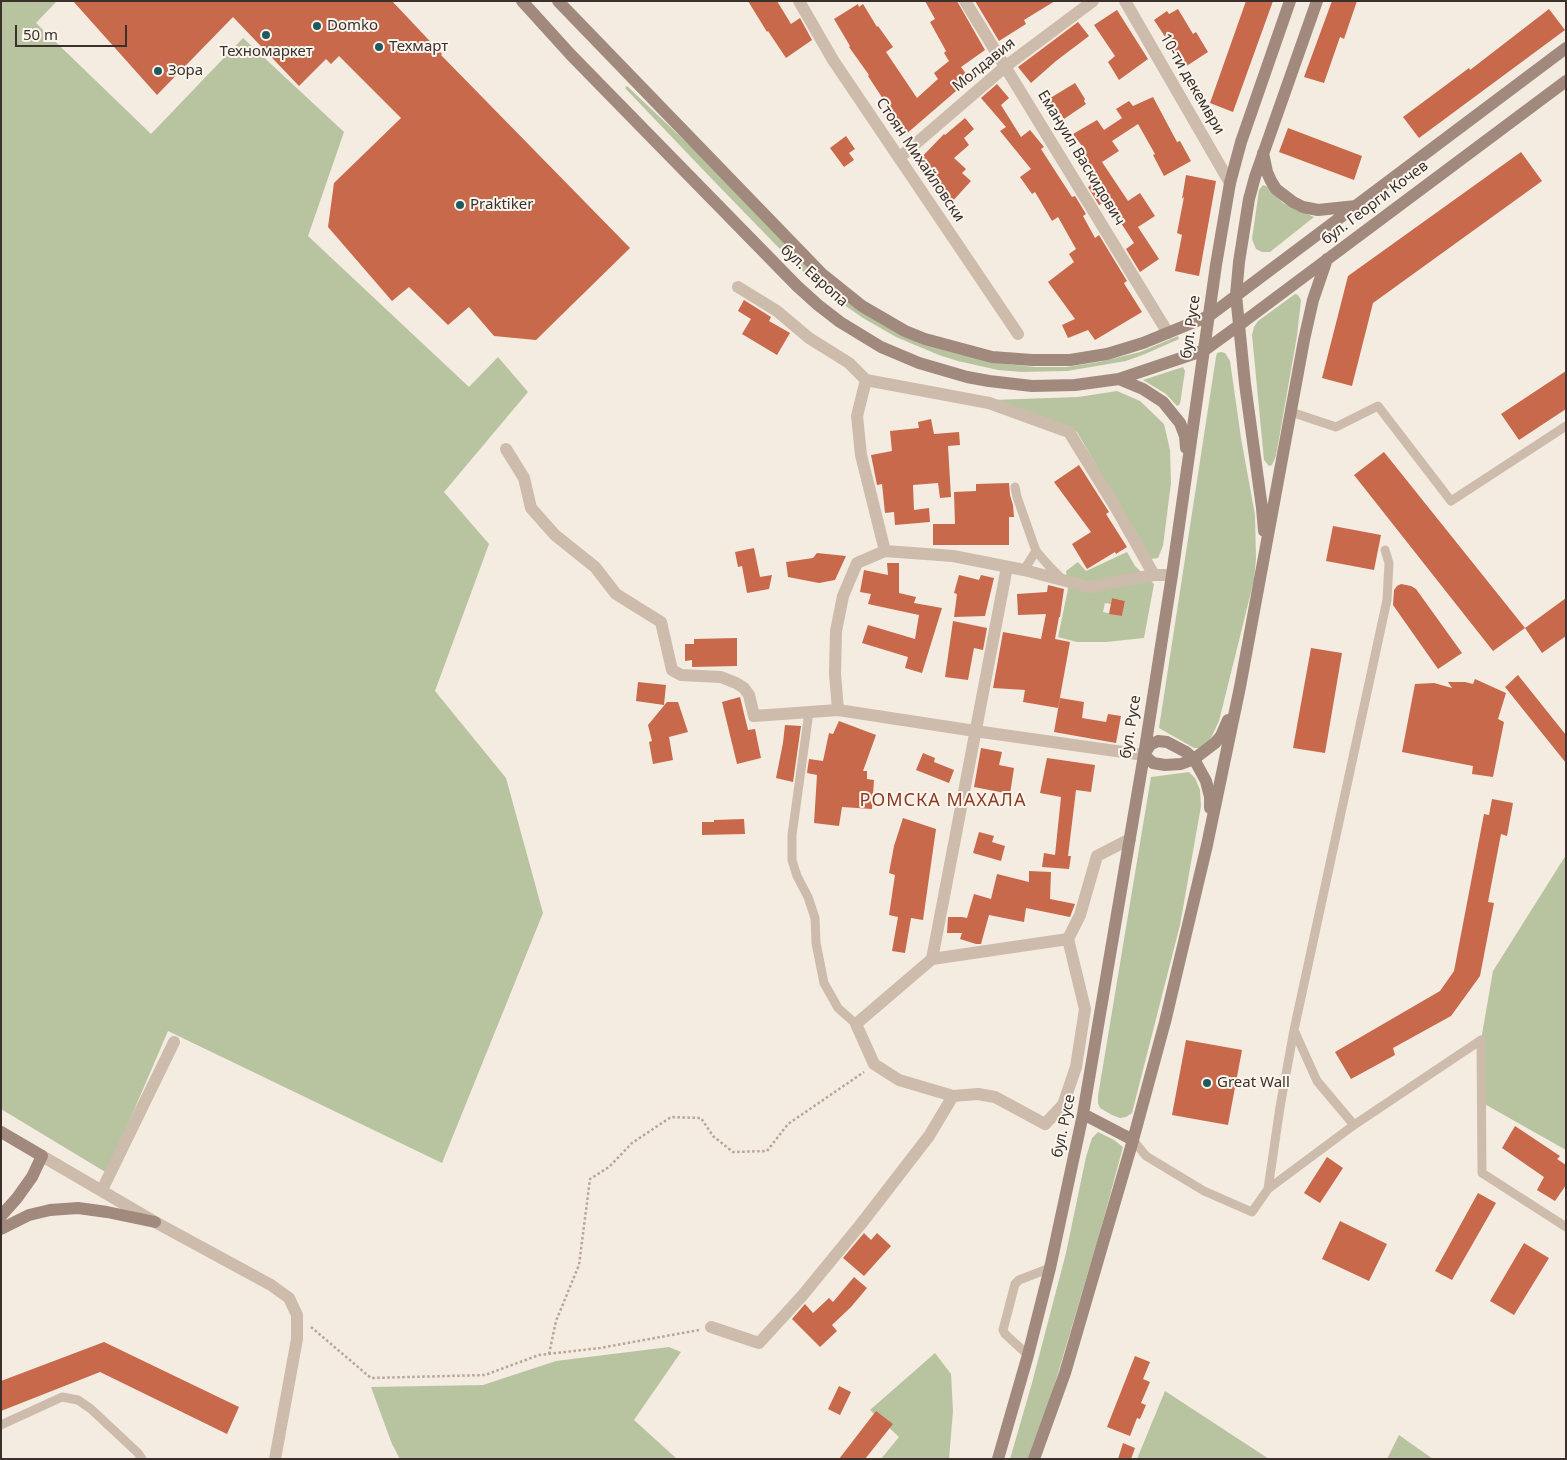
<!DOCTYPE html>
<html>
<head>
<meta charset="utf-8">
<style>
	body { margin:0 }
	#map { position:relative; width:1567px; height:1460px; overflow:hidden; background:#f4ebe1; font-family:"Noto Sans",sans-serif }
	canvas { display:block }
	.frame { position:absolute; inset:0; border:2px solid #3b302b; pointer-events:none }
	.scale { position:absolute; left:15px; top:25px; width:112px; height:22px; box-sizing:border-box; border:2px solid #3b302b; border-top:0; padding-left:6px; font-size:15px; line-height:18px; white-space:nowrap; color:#3b302b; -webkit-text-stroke:4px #fbf5ee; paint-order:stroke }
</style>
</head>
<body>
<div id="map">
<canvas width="1567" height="1460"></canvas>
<div class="frame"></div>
<div class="scale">50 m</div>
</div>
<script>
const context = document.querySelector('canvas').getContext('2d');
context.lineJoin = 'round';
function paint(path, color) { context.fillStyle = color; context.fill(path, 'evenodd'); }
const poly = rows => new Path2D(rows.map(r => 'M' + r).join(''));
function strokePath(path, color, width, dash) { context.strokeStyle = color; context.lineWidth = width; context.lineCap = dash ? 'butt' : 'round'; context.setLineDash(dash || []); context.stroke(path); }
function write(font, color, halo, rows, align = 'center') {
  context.font = font + ' "Noto Sans",sans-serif'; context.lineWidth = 4; context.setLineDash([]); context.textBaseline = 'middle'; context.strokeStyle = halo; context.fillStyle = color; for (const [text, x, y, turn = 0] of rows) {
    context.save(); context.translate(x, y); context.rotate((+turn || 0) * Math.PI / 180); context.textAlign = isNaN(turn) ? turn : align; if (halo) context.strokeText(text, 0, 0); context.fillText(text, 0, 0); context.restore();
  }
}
const green = poly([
	[1,1,57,1,36,23,151,134,243,38,344,132,308,236,469,387,498,357,528,392,444,492,489,544,435,691,506,778,543,913,442,1163,168,1031,107,1173,1,1109],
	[627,86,863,310,997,363,1035,367,1066,367,1099,362,1140,352,1178,336,1179,339,1145,354,1126,361,1067,371,1022,372,998,370,958,361,939,355,896,337,863,318,820,288,774,243,710,177,625,88],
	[1263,185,1269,187,1283,203,1314,217,1270,252,1262,252,1256,249,1252,239,1259,190],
	[1295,294,1298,295,1301,300,1297,336,1276,456,1272,465,1269,466,1264,460,1252,335,1254,327,1258,321],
	[1221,352,1225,353,1230,361,1241,438,1255,515,1256,559,1254,580,1219,721,1209,742,1199,748,1194,748,1159,728,1216,357,1217,353],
	[1183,367,1185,371,1180,404,1177,406,1166,394,1143,380],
	[1117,391,1140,401,1164,424,1170,450,1171,483,1163,546,1158,558,1151,559,1077,432,993,400,1078,397],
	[1127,552,1135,566,1154,584,1144,638,1106,642,1077,642,1058,637,1068,589,1066,571,1078,562,1086,571],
	[1112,598,1125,601,1122,616,1103,612,1105,603,1111,604],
	[1189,772,1195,778,1200,790,1201,806,1180,925,1132,1113,1126,1117,1120,1118,1112,1115,1100,1108,1098,1103,1098,1096,1151,777],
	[1566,855,1566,1150,1481,1102,1481,1040,1493,971],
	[1098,1132,1114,1140,1123,1147,1099,1236,1052,1393,1030,1459,1010,1459,1032,1383,1066,1253,1086,1157,1092,1138],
	[669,1347,681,1352,634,1420,677,1459,400,1459,392,1444,371,1387,483,1385,556,1361],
	[935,1353,951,1374,953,1411,949,1459,881,1459,899,1437,870,1410],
	[1165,1391,1269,1459,1137,1459],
	[1399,1435,1433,1459,1387,1459]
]);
const building = poly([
	[73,1,392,1,442,54,441,55,630,248,536,340,494,336,469,307,448,325,409,287,392,301,328,227,334,183,401,118,339,56,331,64,326,59,299,86,233,17,157,95],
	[748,1,777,1,791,24,800,18,812,40,786,58,768,31,767,32],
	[925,1,957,1,985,50,961,67,970,79,905,135,886,111,889,108,868,76,869,75,849,47,850,46,834,19,858,4,859,7,863,4,877,27,878,26,893,47,886,52,917,98,938,79,934,73,949,61,944,53,946,51,930,22,935,19],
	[975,1,1055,1,1024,20,1026,24,999,41],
	[1246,1,1273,1,1233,112,1210,103],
	[1332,1,1357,1,1344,39,1340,37,1324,83,1304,77],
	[1178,9,1193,34,1196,32,1208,52,1185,67,1154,20,1167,11,1169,14],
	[1549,9,1565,30,1419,138,1403,117,1469,68,1470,70],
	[1117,10,1148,59,1119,80,1108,62,1115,56,1094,25],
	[1078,22,1089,36,1056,61,1031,83,1018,67],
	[1075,83,1085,99,1084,101,1086,104,1064,119,1061,115,1057,117,1047,100],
	[997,84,1009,98,1001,105,1021,137,1030,130,1044,147,1041,149,1072,197,1075,196,1086,214,1083,216,1095,238,1099,235,1127,281,1124,283,1125,285,1142,312,1095,340,1088,330,1068,338,1062,325,1075,319,1048,282,1074,262,1069,254,1076,249,1058,217,1052,221,1035,192,1032,194,1020,177,1031,169,1000,131,1006,127,981,98],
	[1153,97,1177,142,1180,141,1191,161,1164,176,1153,155,1155,154,1138,124,1112,141,1119,151,1102,162,1128,201,1140,193,1155,216,1138,227,1159,259,1140,272,1126,249,1134,243,1106,200,1099,205,1088,187,1098,180,1080,154,1085,150,1073,134,1097,120,1104,130,1122,118,1116,109,1129,101,1133,106],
	[965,118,974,129,964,138,969,145,954,158,966,169,962,173,971,181,950,204,935,190,939,185,916,163,944,134,945,135],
	[1288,128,1362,156,1354,180,1279,152],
	[846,136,855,149,849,153,854,160,844,167,830,148],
	[1521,152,1542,181,1373,303,1352,386,1322,378,1348,276],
	[1186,175,1216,181,1199,276,1175,271,1182,235,1177,233,1184,197,1182,199],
	[744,300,771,317,769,321,790,333,777,355,742,334,751,319,738,311],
	[1566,371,1566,409,1519,440,1501,414],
	[931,419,934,434,959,432,960,445,948,446,951,497,940,498,938,483,913,485,914,510,929,508,930,522,895,525,894,512,885,513,882,484,877,485,871,455,892,451,890,431,919,428,918,422],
	[1384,452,1525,628,1493,651,1354,475],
	[1079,465,1109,512,1106,514,1127,547,1116,554,1115,552,1087,569,1072,544,1091,532,1054,482],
	[1009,483,1010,495,1013,505,1014,517,1009,517,1009,545,933,545,933,524,955,524,954,492,976,491,976,484],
	[1333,526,1381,535,1374,570,1326,561],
	[754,548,760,577,772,575,769,589,747,593,742,566,738,567,735,552],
	[817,553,846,556,835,580,819,583,788,577,786,562,813,558],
	[887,563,899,563,899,593,916,597,914,603,942,608,922,673,905,668,908,657,862,643,868,625,915,639,919,615,868,604,871,594,860,592,864,570,888,575],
	[959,575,979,580,981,575,994,578,985,616,954,617,957,594,954,593],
	[1401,584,1411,586,1416,589,1462,653,1438,669,1393,605,1394,590,1397,586],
	[1048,585,1064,589,1060,617,1059,617,1055,639,1070,642,1058,708,1023,702,1025,690,993,688,1003,632,1041,639,1046,614,1018,615,1017,594,1047,592],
	[1112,598,1125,601,1122,616,1109,614],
	[1566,598,1566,636,1542,653,1525,628],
	[953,621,987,628,983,650,974,648,968,680,945,677],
	[737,638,737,666,692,667,692,660,685,661,685,644,694,644,694,639],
	[1311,648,1342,653,1325,753,1293,748],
	[1518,675,1566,735,1566,763,1505,687],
	[1475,679,1506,693,1498,719,1504,722,1493,777,1472,774,1473,766,1402,752,1415,684,1434,683,1452,688,1448,682,1465,682,1473,684],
	[638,682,666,685,664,705,636,701],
	[740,697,748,730,755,729,761,758,737,764,722,702],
	[1060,698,1084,702,1082,718,1106,722,1108,714,1121,716,1116,743,1054,732],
	[667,702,678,702,688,732,669,737,673,760,653,764,649,742,652,741,648,725],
	[839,721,876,735,863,771,867,771,867,779,874,780,872,809,842,807,839,826,814,823,817,775,807,773,809,759,823,761,829,733,833,734],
	[785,725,801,726,793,782,776,778,783,743],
	[981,748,1002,752,999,765,1014,768,1010,794,974,787],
	[923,753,935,758,934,762,954,770,949,783,916,770],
	[1047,758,1095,765,1091,792,1076,790,1068,856,1071,856,1069,869,1042,867,1044,853,1055,855,1061,797,1040,793],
	[1492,799,1513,803,1507,836,1501,834,1488,902,1494,903,1480,976,1451,1016,1393,1048,1395,1055,1351,1079,1335,1052,1440,991,1454,971,1484,814,1489,815],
	[903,818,936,829,923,920,911,918,905,953,892,951,898,917,889,915,895,875,889,873,894,846],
	[744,819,745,834,702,835,702,822,714,822,714,820],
	[979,832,994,836,992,842,1005,846,1001,861,973,853],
	[1029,871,1051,872,1050,899,1075,904,1070,917,1026,908,1024,922,989,915,981,944,976,944,960,939,962,933,947,933,948,917,962,917,967,918,974,894,991,899,997,874,1029,882],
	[1186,1040,1242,1050,1228,1125,1172,1115],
	[1515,1126,1560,1156,1557,1159,1566,1165,1566,1185,1555,1201,1537,1190,1544,1177,1502,1148],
	[1327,1157,1343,1168,1320,1203,1304,1193],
	[1478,1193,1496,1203,1452,1280,1435,1271],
	[1340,1221,1387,1244,1369,1281,1322,1259],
	[864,1233,871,1240,877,1233,891,1246,864,1276,843,1258],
	[1524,1243,1549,1258,1514,1315,1490,1301],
	[854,1277,867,1288,851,1307,832,1325,837,1331,820,1347,792,1319,805,1304,813,1313,829,1298,833,1302],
	[104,1342,239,1407,227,1434,100,1372,1,1411,1,1381],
	[1135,1356,1150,1362,1143,1379,1150,1382,1141,1403,1146,1405,1140,1419,1137,1418,1130,1436,1107,1427],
	[839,1386,851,1392,840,1415,828,1409],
	[876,1411,893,1424,865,1459,839,1459],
	[1123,1443,1135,1448,1131,1459,1118,1459]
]);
const path = poly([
	[311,1327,371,1378,485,1375,539,1355,600,1348,699,1330],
	[549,1354,556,1321,579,1265,590,1179,609,1167,632,1143,671,1117,701,1118,713,1136,733,1152,767,1151,788,1124,864,1072]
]);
const lane = poly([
	[1291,412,1336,427,1378,406,1451,501,1566,426],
	[1015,487,1017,497,1036,551,1024,570],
	[1036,551,1049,566,1063,580],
	[809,712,792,835,792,860,797,876,808,897,815,918,816,943,824,983,838,1008,856,1024],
	[1294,1030,1317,1081,1354,1125],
	[1481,1040,1482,1173,1566,1227],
	[1133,1140,1146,1156,1204,1191,1252,1212,1268,1189,1354,1125,1481,1040],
	[1268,1189,1280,1107,1294,1030,1387,600,1389,563,1385,550],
	[1028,1355,1005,1334,1003,1330,1015,1284,1019,1280,1050,1268],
	[1,1425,62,1397,78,1400,91,1409,138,1453,142,1459]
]);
const street = poly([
	[799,1,833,60,1018,334],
	[965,1,1168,333],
	[1125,1,1230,183],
	[899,158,1006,66,1093,1],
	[738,287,777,311,809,338,849,363,866,380,857,416,861,455,885,551],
	[866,380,989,403,1069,432,1116,508,1154,575],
	[506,449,524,478,531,508,555,535,595,567,616,594,661,622,672,670,681,675,721,677,736,683,744,688,749,695,754,716,838,710,975,731,1144,755],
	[838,710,835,674,836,631,843,596,857,563,885,551,953,556,1024,570,1089,587,1154,575,1172,575],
	[932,959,1007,567],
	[953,1096,899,1080,874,1064,856,1024,932,959,1068,939],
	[42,1156,155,1222,271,1285,289,1298,297,1315,297,1339,275,1459],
	[102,1190,174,1042],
	[711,1327,759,1343,802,1296,861,1224,929,1136,953,1096,978,1094,995,1097,1045,1124,1063,1105,1076,1067,1085,1009,1068,939,1080,915,1097,856,1130,839]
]);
const secondary = poly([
	[522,1,571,55,797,286,818,305,840,322,881,347,919,363,967,377,989,381,1032,386,1075,385,1119,379,1205,350,1238,326,1566,81],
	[558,1,822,274,862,306,905,331,925,339,992,357,1032,360,1070,360,1107,354,1143,343,1209,316,1566,48],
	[1263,153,1267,172,1271,181,1276,189,1293,202,1303,207,1318,210,1356,206],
	[1119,379,1143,389,1163,402,1180,423,1185,436,1186,448],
	[1264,531,1262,508,1245,384,1236,295,1239,262,1249,199,1255,177,1317,1],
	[1210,808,1210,797,1206,781,1194,759,1186,752,1167,742,1158,741,1150,745,1144,755,1153,763,1165,765,1181,764,1194,759,1215,743,1221,736,1228,720],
	[1083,1114,1133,1140],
	[1,1132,42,1156,32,1177,17,1198,1,1216],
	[1,1229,29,1215,50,1210,78,1208,107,1212,155,1222],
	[998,1459,1028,1355,1050,1268,1083,1114,1144,755,1172,575,1216,265,1230,183,1241,142,1290,1],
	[1034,1459,1065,1373,1133,1140,1165,1022,1207,845,1240,687,1304,340,1313,300,1327,259]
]);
const markers = [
	[317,26,5,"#1f5a5e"],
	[266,35,5,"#1f5a5e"],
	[379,47,5,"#1f5a5e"],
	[158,71,5,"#1f5a5e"],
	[460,205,5,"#1f5a5e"],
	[1207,1083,5,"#1f5a5e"]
];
const poiNames = [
	["Domko",327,26],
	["Техмарт",389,47],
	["Техномаркет",266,52,"center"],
	["Зора",168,71],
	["Praktiker",470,205],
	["Great Wall",1217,1083]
];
const streetNames = [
	["Молдавия",984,65,-39],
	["10-ти декември",1192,84,60],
	["Емануил Васкидович",1081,158,59],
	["Стоян Михайловски",920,160,56],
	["бул. Георги Кочев",1375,203,-37],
	["бул. Европа",814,276,42],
	["бул. Русе",1191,327,-82],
	["бул. Русе",1131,727,-81],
	["бул. Русе",1064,1126,-78]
];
const quarterNames = [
	["РОМСКА МАХАЛА",943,801]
];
paint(green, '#b8c4a0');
paint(building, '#c8694b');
strokePath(path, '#b9a596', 2.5, [2.5, 2.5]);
strokePath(lane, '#cdbbac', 9);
strokePath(street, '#cdbbac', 12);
strokePath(secondary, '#a18a7d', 12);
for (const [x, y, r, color] of markers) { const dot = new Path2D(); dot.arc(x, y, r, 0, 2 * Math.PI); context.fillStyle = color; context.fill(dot); strokePath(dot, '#fbf5ee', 2); }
write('15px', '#3b302b', '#fbf5ee', poiNames, 'left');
write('15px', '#3b302b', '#fbf5ee', streetNames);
context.letterSpacing = '1px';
write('18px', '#8c3b22', '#fbf5ee', quarterNames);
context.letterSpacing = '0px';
</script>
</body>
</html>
